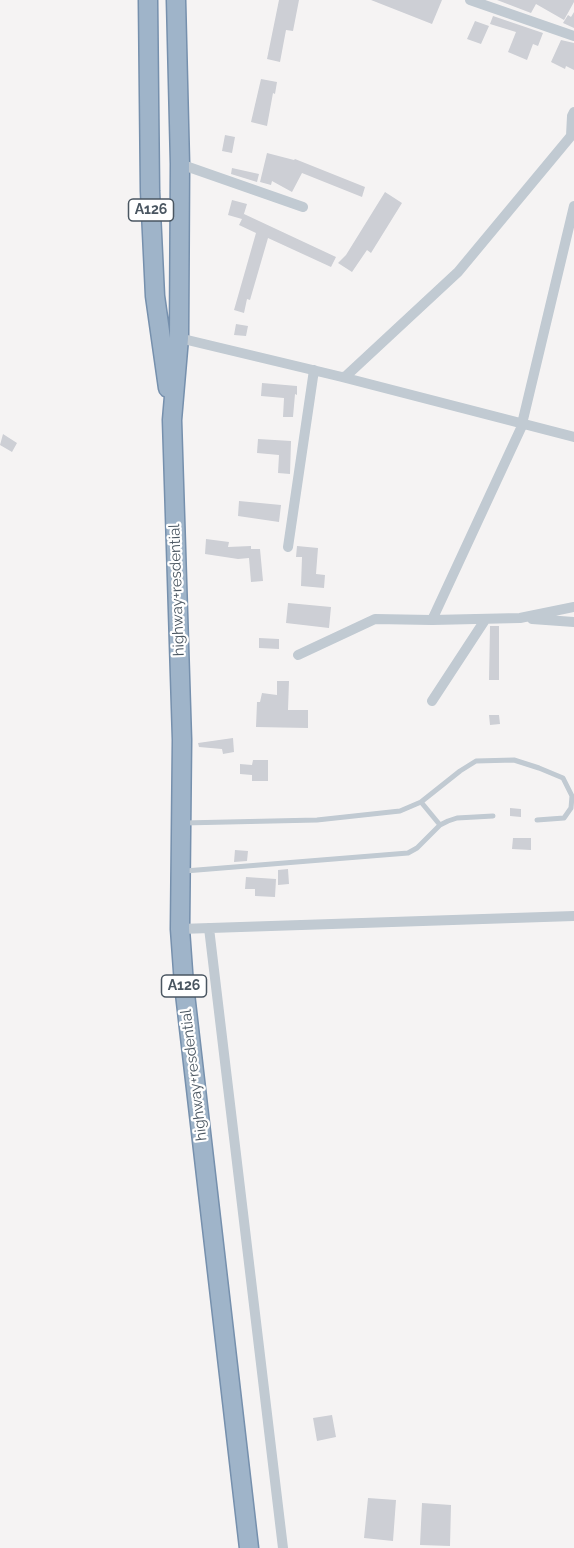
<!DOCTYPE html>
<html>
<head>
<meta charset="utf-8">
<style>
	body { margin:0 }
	canvas { display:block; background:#f5f3f3 }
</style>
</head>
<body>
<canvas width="574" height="1548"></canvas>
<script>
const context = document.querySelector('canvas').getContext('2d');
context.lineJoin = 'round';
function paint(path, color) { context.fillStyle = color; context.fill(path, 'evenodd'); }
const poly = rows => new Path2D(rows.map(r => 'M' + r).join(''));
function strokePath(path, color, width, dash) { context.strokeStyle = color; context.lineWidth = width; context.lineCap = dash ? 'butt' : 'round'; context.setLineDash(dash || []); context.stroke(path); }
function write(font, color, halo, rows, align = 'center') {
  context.font = font + ' Raleway,sans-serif'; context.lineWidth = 4.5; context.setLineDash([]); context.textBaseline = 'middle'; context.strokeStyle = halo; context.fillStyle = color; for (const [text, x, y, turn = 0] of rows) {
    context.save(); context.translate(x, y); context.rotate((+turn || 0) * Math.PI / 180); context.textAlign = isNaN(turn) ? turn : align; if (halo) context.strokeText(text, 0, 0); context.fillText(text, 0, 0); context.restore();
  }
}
const building = poly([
	[279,0,299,0,293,31,286,30,280,62,267,59],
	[371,0,442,0,432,24],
	[497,0,574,0,574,2,564,20,536,4,531,13],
	[574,12,574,28,563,23,568,15,571,17],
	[493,16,543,33,538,46,533,44,527,60,508,52,516,32,490,24],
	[475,21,489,26,481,44,467,39],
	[561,40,574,43,574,70,566,66,565,69,551,62],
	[261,79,277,82,275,94,273,93,267,126,251,122],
	[225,135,235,137,232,153,222,151],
	[267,153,294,160,295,159,365,187,362,197,302,173,292,192,272,181,271,185,260,182],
	[232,168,259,174,257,182,231,174],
	[385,192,402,203,371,253,367,250,352,272,338,263,346,255],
	[232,200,247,204,243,217,244,214,336,257,331,267,268,238,250,300,247,299,244,313,234,310,256,233,239,225,242,219,228,215],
	[236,324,248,326,246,336,234,335],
	[262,383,297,386,297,395,295,394,293,417,283,417,284,398,261,396],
	[3,434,17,443,12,452,0,445],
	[258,439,291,441,290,474,278,473,279,455,257,453],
	[239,501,281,505,279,522,238,516],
	[206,539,229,542,228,547,251,546,251,549,260,549,263,581,251,582,249,558,238,559,205,554],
	[297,546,318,548,316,574,325,575,324,588,301,586,302,557,296,557],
	[288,603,331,607,329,628,286,623],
	[490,626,499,626,499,680,489,680],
	[259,638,279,639,279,649,259,648],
	[277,681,289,681,288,710,308,710,308,728,256,727,257,702,260,702,262,693,277,695],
	[489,715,499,715,500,724,490,725],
	[233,738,234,752,223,754,222,749,199,747,198,743],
	[253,760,268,760,268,781,252,781,252,775,240,774,240,764,252,765],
	[510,808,521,809,521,817,510,816],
	[513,838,531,838,531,850,512,849],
	[235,850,248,851,247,861,234,862],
	[288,869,289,884,278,885,278,870],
	[246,877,276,879,275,897,255,896,255,889,245,889],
	[332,1415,336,1437,317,1441,313,1418],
	[368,1498,396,1500,393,1541,364,1538],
	[422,1503,451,1505,450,1546,420,1545]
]);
const service = poly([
	[421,802,440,825],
	[183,823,317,820,400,811,421,802,460,771,476,761,514,760,539,768,563,778,572,796,571,808,564,818,537,820],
	[185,871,408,853,417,848,440,825,448,821,457,818,493,816]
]);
const minor = poly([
	[470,0,574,36],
	[180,164,303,207],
	[179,338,342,377,346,376,458,272,571,136,572,116,574,112],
	[342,377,574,437],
	[288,547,314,370],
	[532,619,574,622],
	[432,620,521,428,574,206],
	[298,655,375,619,432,620,520,618,574,607],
	[432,701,485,620],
	[209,928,283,1548],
	[180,929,574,916]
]);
const trunk = poly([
	[148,0,150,191,155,296,168,388],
	[176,0,180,164,179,338,172,420,182,740,180,929,184,985,249,1548]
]);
const shields = [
	[151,210,45],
	[184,986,45]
];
const shieldNames = [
	["A126",151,210],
	["A126",184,986]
];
const streetNames = [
	["highway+resdential",177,590,-92],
	["highway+resdential",194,1075,-97]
];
paint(building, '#cdcfd5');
strokePath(trunk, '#7690ad', 21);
strokePath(service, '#c1cad2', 5);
strokePath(minor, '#c1cad2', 10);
strokePath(trunk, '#9fb4c9', 18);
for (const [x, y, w] of shields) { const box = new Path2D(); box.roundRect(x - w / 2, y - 11, w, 22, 4.5); context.fillStyle = '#fff'; context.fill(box); strokePath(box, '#4a5661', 1.5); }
write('bold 14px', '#4a5661', null, shieldNames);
write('15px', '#4a5661', '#fff', streetNames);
</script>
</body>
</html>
